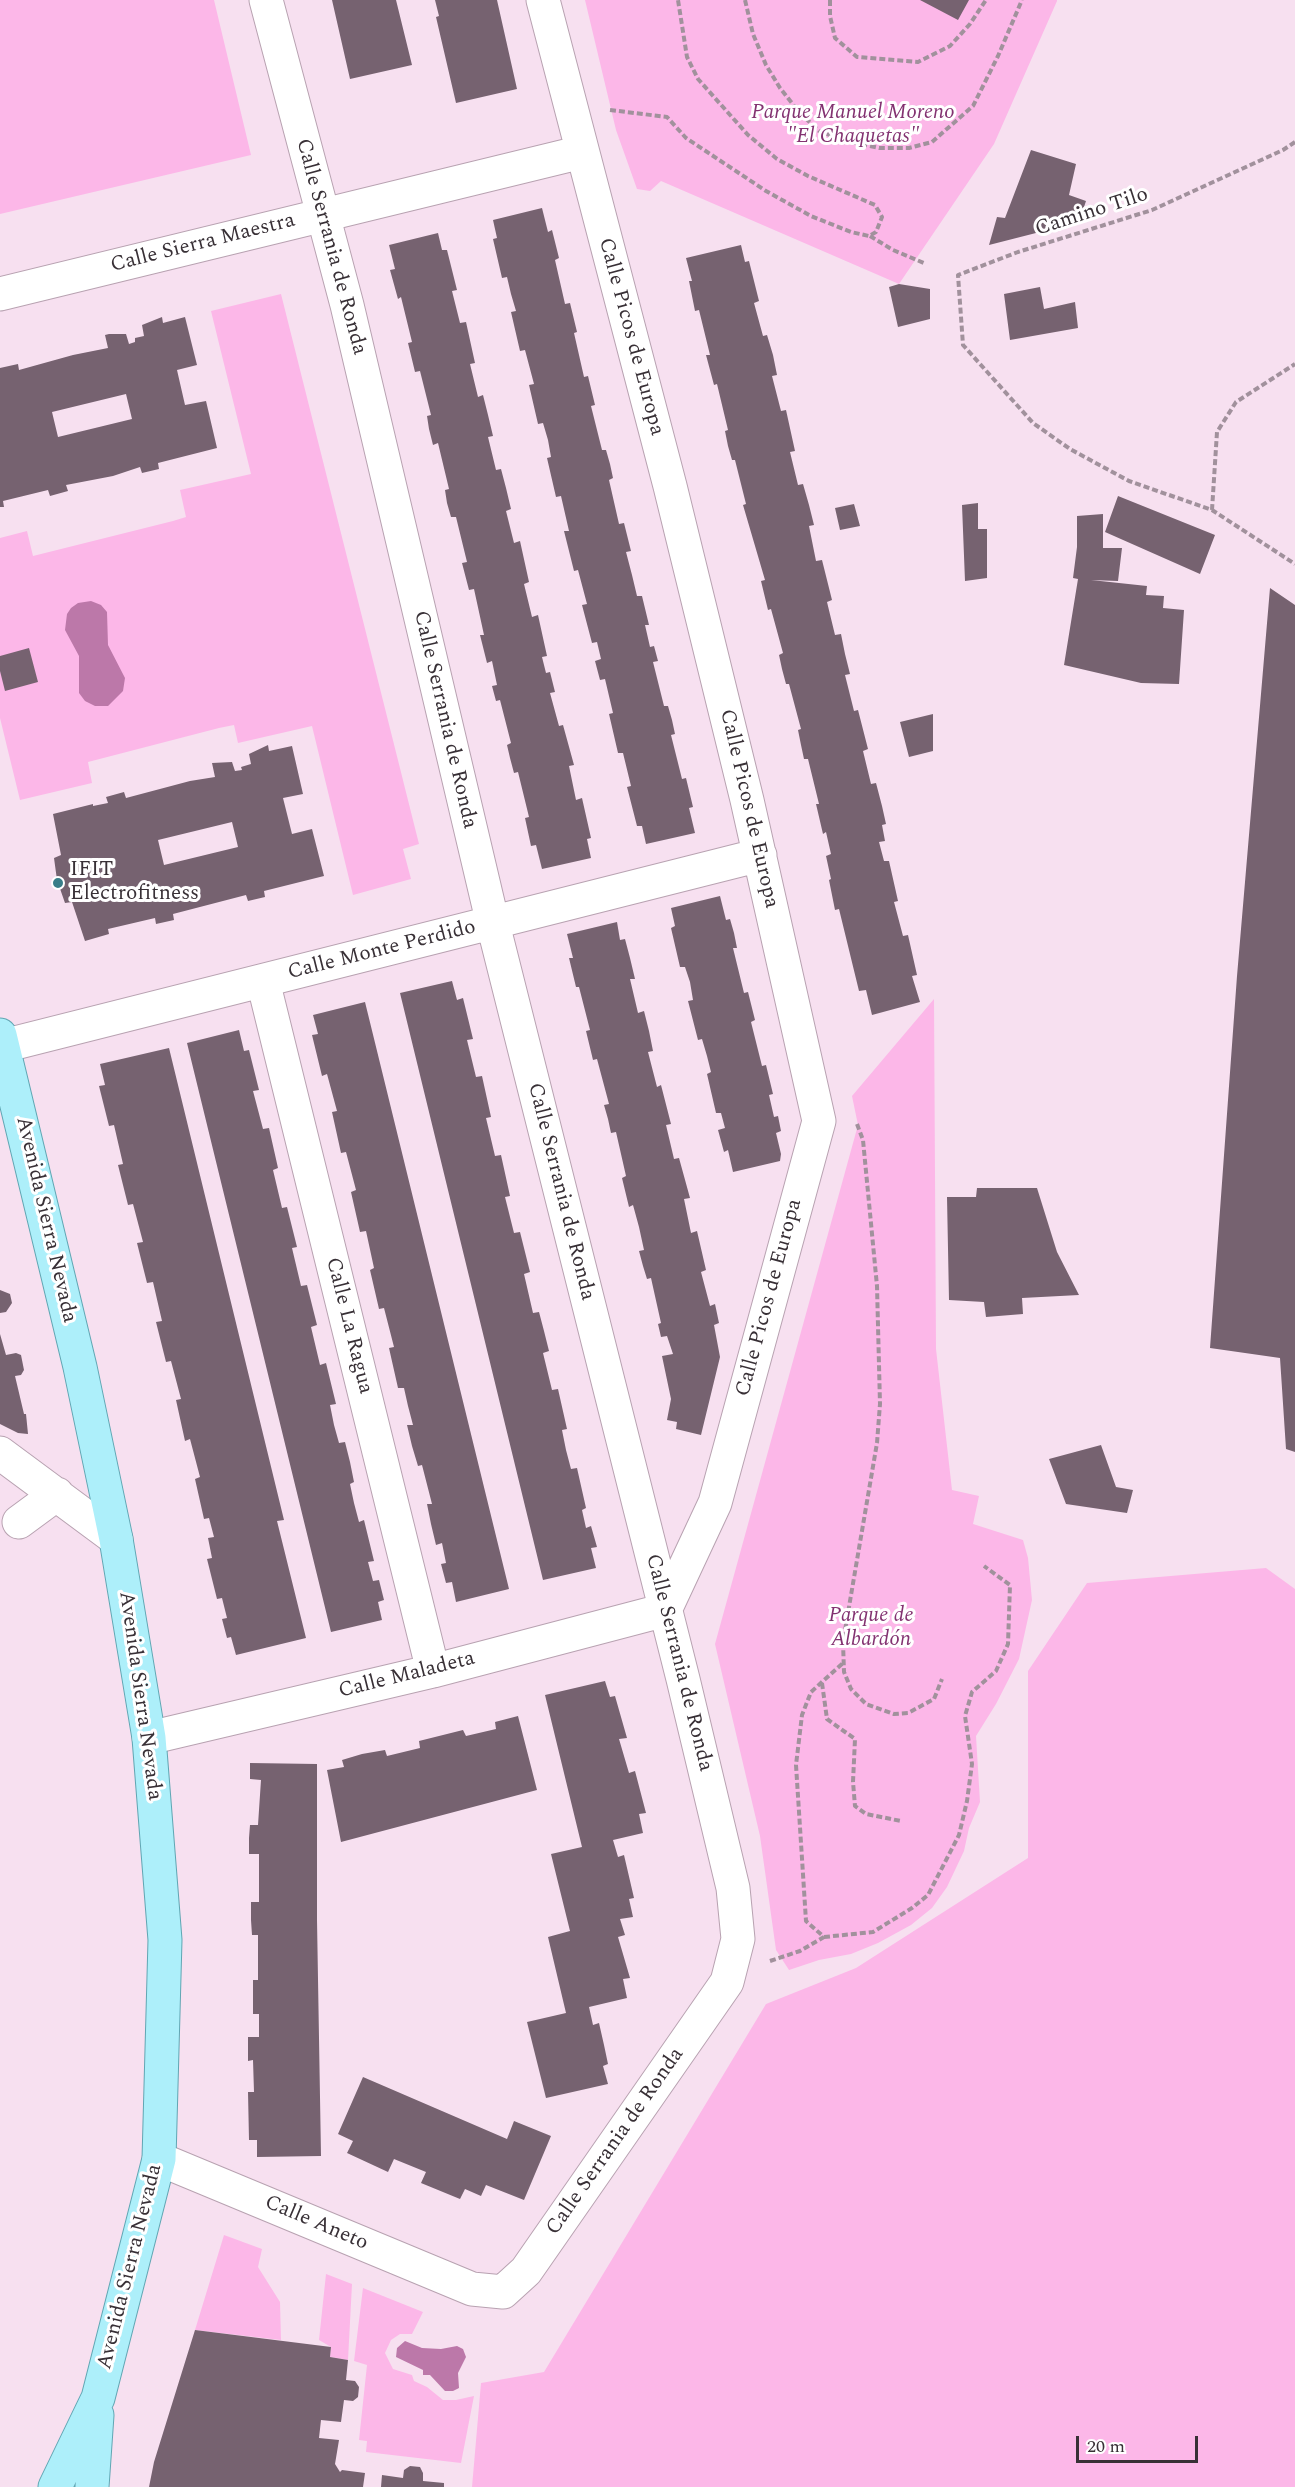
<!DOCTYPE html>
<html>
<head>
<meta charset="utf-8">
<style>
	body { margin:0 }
	#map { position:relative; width:1295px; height:2487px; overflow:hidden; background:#f7e0f0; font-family:Spectral,serif }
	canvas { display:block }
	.scale { position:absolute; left:1076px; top:2436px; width:122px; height:27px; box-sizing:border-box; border:3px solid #383036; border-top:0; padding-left:8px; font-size:18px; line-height:21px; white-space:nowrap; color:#383036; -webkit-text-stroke:4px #fff; paint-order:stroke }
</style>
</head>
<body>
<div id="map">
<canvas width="1295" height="2487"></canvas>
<div class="scale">20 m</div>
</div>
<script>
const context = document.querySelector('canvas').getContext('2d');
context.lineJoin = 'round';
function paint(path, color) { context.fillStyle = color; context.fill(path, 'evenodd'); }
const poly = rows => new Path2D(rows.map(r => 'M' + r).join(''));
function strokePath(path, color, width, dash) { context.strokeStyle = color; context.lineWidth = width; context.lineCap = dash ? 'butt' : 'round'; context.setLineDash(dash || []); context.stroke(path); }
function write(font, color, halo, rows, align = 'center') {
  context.font = font + ' Spectral,serif'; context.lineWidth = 6; context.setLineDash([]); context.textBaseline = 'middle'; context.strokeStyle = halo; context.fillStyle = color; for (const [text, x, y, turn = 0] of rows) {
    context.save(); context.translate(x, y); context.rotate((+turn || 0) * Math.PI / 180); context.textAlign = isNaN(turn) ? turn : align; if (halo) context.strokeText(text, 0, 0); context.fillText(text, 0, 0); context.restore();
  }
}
const green = poly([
	[0,0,214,0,251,155,0,214],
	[585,0,1057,0,1057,1,994,144,899,284,661,181,650,191,637,189,616,130],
	[281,294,419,844,403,849,411,879,353,895,312,726,238,743,234,725,219,728,88,762,92,783,20,800,0,718,0,538,27,531,33,556,173,521,186,517,180,490,251,474,211,311],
	[934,999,936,1349,952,1490,979,1496,973,1524,1023,1540,1028,1558,1032,1600,1019,1659,996,1704,976,1736,980,1802,969,1828,964,1851,947,1887,932,1908,911,1925,878,1943,851,1954,819,1960,789,1970,776,1950,760,1836,715,1644,858,1125,852,1096],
	[1266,1568,1295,1589,1295,2487,472,2487,481,2383,544,2372,766,2004,856,1968,1028,1858,1028,1671,1087,1583],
	[224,2235,262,2249,258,2267,280,2302,281,2340,195,2330],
	[326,2274,352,2284,348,2360,330,2357,331,2347,319,2340],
	[363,2288,423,2312,412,2334,400,2334,391,2340,385,2353,393,2369,412,2375,414,2381,427,2387,443,2400,456,2400,474,2396,461,2463,366,2452,367,2441,359,2440,367,2365,354,2361]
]);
const water = poly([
	[91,601,101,605,107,612,108,645,125,678,123,691,108,706,95,706,85,701,79,693,79,656,65,630,67,614,71,608,78,603],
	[405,2341,422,2348,441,2349,457,2346,463,2349,466,2357,458,2373,459,2388,453,2391,445,2391,430,2375,423,2375,423,2370,396,2357,397,2348]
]);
const building = poly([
	[332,0,396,0,412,65,350,79],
	[435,0,497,0,517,89,456,103,436,17,439,16],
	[920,0,969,0,958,20],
	[1031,150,1076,164,1069,195,1086,201,1079,222,989,245,997,217,1005,218],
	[542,208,548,232,552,230,559,258,555,260,565,304,570,303,577,332,574,333,584,377,588,376,595,405,591,406,602,450,606,450,610,464,613,478,609,480,619,524,624,523,631,551,626,552,632,575,637,596,642,596,649,625,645,625,650,647,654,646,658,661,653,662,664,706,668,706,672,720,675,734,671,735,682,779,686,778,693,807,689,808,695,833,646,844,642,826,637,826,627,787,631,786,623,753,618,753,609,714,613,713,605,679,600,680,595,661,601,659,597,642,592,643,582,605,587,604,578,570,574,571,564,531,569,531,561,496,556,497,547,458,551,457,548,440,543,423,538,424,529,385,534,384,525,350,520,351,511,312,516,311,511,294,507,277,502,278,493,239,497,238,493,220],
	[438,233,442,250,447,250,457,290,452,291,460,323,466,322,475,363,470,364,478,397,483,395,488,415,493,436,488,437,496,470,501,469,506,488,511,509,506,511,514,543,520,541,529,582,524,584,532,617,538,615,547,656,542,657,546,673,550,672,555,692,550,693,559,726,563,725,574,765,569,766,576,800,582,798,591,838,587,839,591,858,542,869,536,845,531,846,525,818,529,817,518,772,514,773,510,758,507,745,511,743,500,700,496,701,492,686,497,685,492,661,487,663,480,635,484,635,474,589,469,590,462,563,467,562,456,517,451,517,447,503,445,490,449,489,438,443,433,445,429,429,427,416,431,415,420,371,415,372,408,343,412,342,401,297,398,299,390,270,395,269,389,245],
	[741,245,745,262,749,261,759,301,754,303,763,336,767,335,773,355,777,375,772,376,781,411,786,410,795,451,790,452,798,485,803,484,809,505,814,525,809,526,816,561,822,560,832,600,827,602,835,635,841,634,845,654,850,674,845,675,854,711,858,710,868,749,863,751,871,784,876,783,882,806,886,824,882,825,885,841,879,842,884,861,889,861,898,901,894,902,903,936,908,935,917,975,912,976,920,1002,872,1015,866,990,859,991,839,909,835,910,829,880,831,879,826,856,831,854,826,832,823,834,816,804,819,804,808,759,804,759,801,745,798,730,801,729,789,684,786,684,782,669,779,655,783,653,771,609,768,610,761,581,765,580,743,505,746,504,735,460,732,460,728,446,725,431,728,430,717,384,714,385,706,355,710,355,699,310,695,311,689,281,692,281,686,258],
	[899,284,930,289,930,319,898,327,889,287],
	[1040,287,1044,309,1075,302,1078,328,1010,340,1004,294],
	[162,317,163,323,185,317,197,365,177,370,185,405,206,401,217,448,158,463,159,469,142,473,140,467,113,476,66,485,68,491,50,496,48,490,3,501,4,507,0,507,0,368,18,364,19,370,73,355,108,348,105,335,109,334,126,334,129,344,135,342,135,338,144,336,142,325],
	[126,394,132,419,58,437,52,412],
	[1118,496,1215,535,1200,574,1105,532],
	[978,503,978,529,987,529,987,578,965,581,962,505],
	[854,504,860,526,840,530,835,508],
	[1103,514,1103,548,1122,548,1118,581,1091,580,1147,586,1146,595,1164,596,1163,608,1184,610,1179,684,1141,683,1064,665,1078,579,1073,578,1077,547,1077,516],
	[1270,588,1295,605,1295,1452,1286,1449,1280,1358,1210,1348,1237,976],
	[29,648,38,682,5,691,0,671,0,656],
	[933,714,933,751,909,757,900,722],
	[268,745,269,751,292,746,303,794,283,798,292,834,312,829,324,876,264,891,265,897,248,901,246,895,173,914,174,920,156,924,155,918,108,929,109,934,85,941,72,902,65,903,57,880,54,858,61,855,53,814,93,804,93,806,108,803,106,797,124,792,126,798,190,781,215,777,212,763,232,762,235,771,242,770,241,767,251,764,249,754],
	[232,822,238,847,164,865,158,840],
	[720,896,726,920,730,919,734,933,737,948,733,948,744,993,748,992,755,1020,751,1022,762,1066,766,1065,773,1094,769,1095,774,1117,778,1116,781,1131,776,1133,781,1154,780,1161,733,1172,728,1150,724,1152,718,1130,725,1128,721,1113,716,1113,707,1074,711,1072,707,1056,702,1039,698,1040,688,1001,693,1000,690,982,685,967,680,967,671,928,675,926,671,908],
	[617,922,620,940,625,939,630,958,635,979,630,979,638,1013,644,1011,649,1031,653,1051,648,1052,657,1087,661,1085,671,1124,666,1125,674,1159,679,1158,690,1198,684,1199,691,1233,697,1231,706,1270,701,1272,710,1306,715,1304,719,1323,714,1325,720,1357,701,1435,676,1429,677,1422,667,1420,671,1399,662,1356,673,1354,667,1336,661,1337,658,1324,661,1323,651,1278,647,1279,643,1266,639,1251,644,1250,639,1227,633,1205,629,1207,622,1178,626,1176,616,1132,611,1133,608,1119,604,1105,609,1104,597,1059,593,1060,586,1031,590,1030,579,987,576,987,569,958,573,958,567,934],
	[452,981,457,1000,463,998,473,1039,467,1040,476,1077,482,1076,491,1117,486,1118,495,1156,501,1155,510,1196,505,1197,514,1233,520,1232,530,1272,524,1274,533,1313,539,1312,544,1331,549,1351,543,1353,552,1390,558,1389,567,1429,562,1430,566,1450,571,1469,577,1468,586,1508,582,1510,586,1528,591,1526,597,1547,591,1548,596,1568,543,1580,400,993],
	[365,1002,509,1589,456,1602,452,1582,446,1583,441,1564,446,1563,442,1543,436,1545,431,1524,427,1504,432,1504,422,1465,418,1466,412,1446,407,1425,413,1425,408,1406,404,1388,398,1388,389,1348,394,1347,384,1308,379,1309,370,1270,374,1268,366,1231,360,1232,351,1192,356,1190,346,1152,341,1153,332,1112,337,1111,327,1074,322,1076,312,1035,318,1034,313,1015],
	[239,1030,244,1051,249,1050,259,1090,253,1091,263,1129,269,1128,278,1168,273,1170,282,1208,287,1207,297,1247,292,1248,301,1286,307,1285,317,1325,311,1327,320,1365,326,1363,336,1404,330,1405,334,1425,339,1443,345,1442,350,1462,354,1482,350,1484,354,1503,359,1522,364,1520,374,1561,368,1562,373,1581,379,1580,384,1600,378,1602,382,1620,331,1632,187,1043],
	[169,1048,284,1520,277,1521,306,1638,236,1655,231,1637,227,1638,222,1619,227,1618,222,1598,217,1599,207,1559,212,1558,208,1538,214,1537,209,1518,204,1519,195,1479,200,1477,190,1439,185,1441,176,1400,181,1399,171,1361,166,1362,156,1322,162,1321,153,1282,147,1283,137,1243,143,1242,133,1204,128,1205,118,1165,123,1164,114,1125,109,1126,99,1086,105,1085,100,1064],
	[977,1188,1037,1188,1057,1252,1079,1295,1022,1298,1023,1314,986,1317,984,1302,949,1300,947,1197,976,1197],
	[0,1290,10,1294,12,1303,6,1312,0,1313],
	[0,1334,6,1355,16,1353,21,1355,24,1370,21,1375,15,1376,24,1414,26,1414,28,1434,18,1433,0,1424],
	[1101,1445,1116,1487,1133,1490,1127,1513,1066,1504,1049,1459],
	[605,1681,610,1697,615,1696,627,1738,619,1739,629,1773,635,1771,646,1813,639,1814,643,1833,613,1840,618,1857,624,1855,634,1898,629,1899,633,1917,620,1919,625,1935,618,1937,630,1978,623,1979,627,1998,589,2007,593,2025,599,2023,604,2045,608,2064,603,2066,608,2084,546,2098,527,2022,566,2013,548,1937,570,1931,551,1854,582,1847,545,1695],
	[518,1716,537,1790,341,1842,327,1770,344,1767,342,1760,362,1754,385,1750,387,1756,420,1748,419,1741,463,1730,466,1736,496,1729,495,1722],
	[250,1763,317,1764,317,1920,321,2156,257,2157,257,2140,249,2140,248,2092,254,2092,253,2060,248,2061,248,2037,259,2037,259,2014,253,2014,253,1980,258,1980,258,1935,252,1935,251,1920,251,1902,259,1902,259,1854,249,1854,249,1838,250,1825,258,1825,261,1780,250,1779],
	[363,2077,507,2139,514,2121,551,2136,524,2200,486,2185,481,2196,465,2189,460,2199,421,2183,426,2172,394,2159,388,2172,347,2153,353,2141,338,2134],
	[195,2330,331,2347,330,2357,348,2360,346,2380,355,2381,359,2387,358,2397,353,2401,344,2400,341,2422,321,2420,319,2438,339,2440,335,2464,340,2472,342,2470,365,2473,363,2487,149,2487,154,2462],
	[410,2466,420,2467,423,2473,423,2481,444,2483,444,2487,381,2487,382,2475,403,2478,404,2470]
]);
const path = poly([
	[745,0,753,34,766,65,780,88,799,112,819,131,843,140,879,148,909,148,932,142,973,106,998,56,1022,0],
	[830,0,830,16,835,38,857,57,918,62,950,46,970,24,986,0],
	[610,110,667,117,686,138,766,191,811,216,851,232,869,236,876,232,882,217,875,205,808,176,777,159,748,135,698,79,687,57,678,0],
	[1295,142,1283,150,1152,210,1018,252,958,275,963,345,1033,423,1070,449,1129,481,1212,510,1295,564],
	[870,236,893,250,924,263],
	[1212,510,1217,432,1236,402,1295,364],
	[857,1124,863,1140,877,1286,880,1404,877,1443,843,1642,844,1672,851,1689,866,1704,894,1714,908,1713,934,1699,942,1679],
	[822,1683,827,1719,855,1739,853,1782,855,1806,866,1814,901,1821],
	[824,1937,873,1932,912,1908,928,1895,959,1835,967,1801,972,1764,965,1716,972,1692,996,1671,1008,1644,1010,1585,984,1566],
	[770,1961,800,1951,824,1937,806,1921,796,1765,802,1715,811,1692,843,1663]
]);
const minor = poly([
	[0,294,582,152],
	[263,981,433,1671],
	[3,1046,760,855],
	[0,1453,116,1539],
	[19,1522,57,1494],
	[149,1738,433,1671,665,1610,715,1503,819,1121,747,800,670,486,543,0],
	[159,2159,472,2289,503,2292,526,2271,727,1982,738,1939,733,1888,683,1679,493,924,347,305,266,0]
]);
const major = poly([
	[0,1035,80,1367,116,1539,149,1738,165,1940,159,2159,98,2398,55,2487],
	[92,2487,97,2415]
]);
const markers = [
	[58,883,6,"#387e89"]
];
const parkNames = [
	["Parque Manuel Moreno",853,114],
	["\"El Chaquetas\"",853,138],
	["Parque de",871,1617],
	["Albardón",871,1641]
];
const streetNames = [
	["Camino Tilo",1092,213,-18],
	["Calle Sierra Maestra",203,244,-14],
	["Calle Serrania de Ronda",330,247,75],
	["Calle Picos de Europa",630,337,75],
	["Calle Serrania de Ronda",444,720,77],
	["Calle Picos de Europa",748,809,77],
	["Calle Monte Perdido",382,951,-14],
	["Calle Serrania de Ronda",560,1192,76],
	["Avenida Sierra Nevada",45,1220,77],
	["Calle Picos de Europa",770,1298,-75],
	["Calle La Ragua",348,1326,76],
	["Calle Serrania de Ronda",678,1663,76],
	["Calle Maladeta",407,1676,-14],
	["Avenida Sierra Nevada",139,1696,82],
	["Calle Serrania de Ronda",616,2142,-55],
	["Calle Aneto",316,2224,23],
	["Avenida Sierra Nevada",131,2267,-76]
];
const poiNames = [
	["IFIT",70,871],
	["Electrofitness",70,895]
];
paint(green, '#fcb7e8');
paint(water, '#bc78a9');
paint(building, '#766270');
strokePath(minor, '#b8a2b1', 35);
strokePath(major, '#61a6b3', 35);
strokePath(path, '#a1919c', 4, [6, 3]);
strokePath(minor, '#fff', 33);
strokePath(major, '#adeffa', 33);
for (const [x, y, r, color] of markers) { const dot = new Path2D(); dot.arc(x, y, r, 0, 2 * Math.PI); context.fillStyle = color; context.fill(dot); strokePath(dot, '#fff', 2); }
write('italic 21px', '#833271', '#fff', parkNames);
write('21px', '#383036', '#fff', streetNames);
write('21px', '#383036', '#fff', poiNames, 'left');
</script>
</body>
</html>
